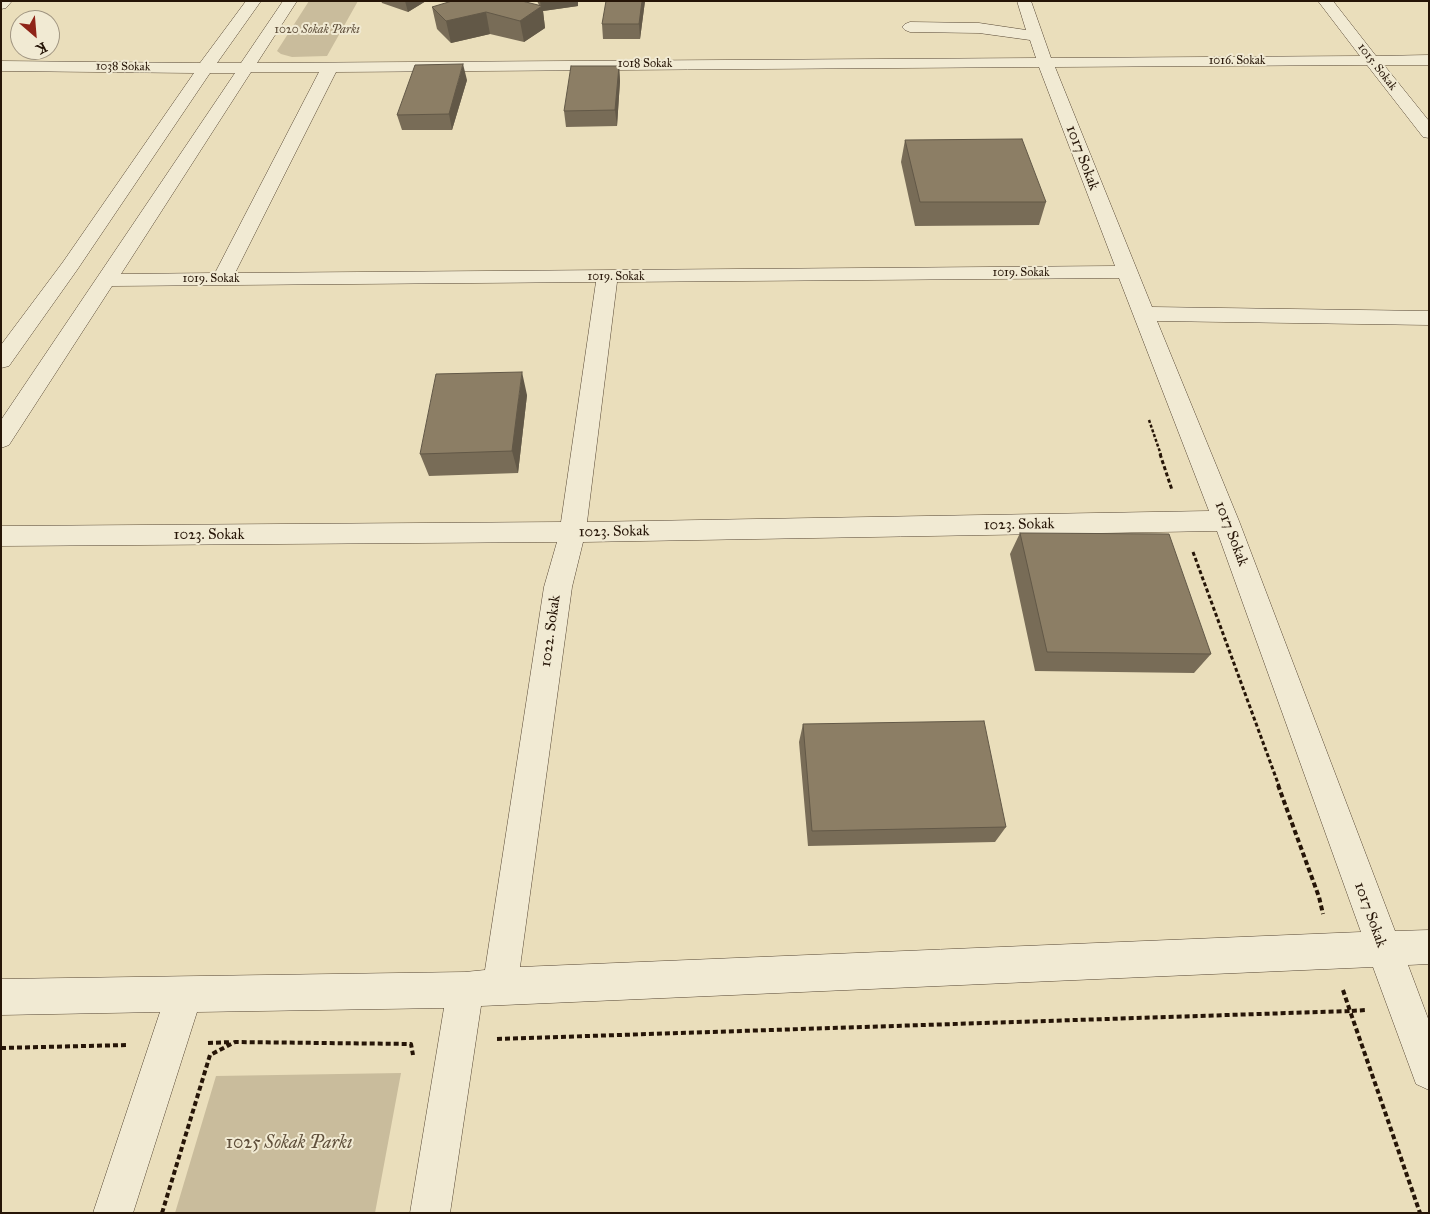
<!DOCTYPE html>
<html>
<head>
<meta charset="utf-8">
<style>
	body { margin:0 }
	#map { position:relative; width:1430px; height:1214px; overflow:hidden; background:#eadebb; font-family:"IM FELL Great Primer",serif }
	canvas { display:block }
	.frame { position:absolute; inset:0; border:2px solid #261507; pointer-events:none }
	.north { position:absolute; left:10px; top:10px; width:50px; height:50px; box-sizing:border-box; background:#f1ead3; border:1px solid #a09581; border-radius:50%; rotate:153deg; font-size:14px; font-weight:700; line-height:20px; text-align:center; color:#261507 }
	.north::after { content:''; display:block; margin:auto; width:18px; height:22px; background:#8f2418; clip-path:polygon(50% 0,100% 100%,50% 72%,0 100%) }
</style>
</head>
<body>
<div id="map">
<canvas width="1430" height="1214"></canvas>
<div class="frame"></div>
<div class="north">K</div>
</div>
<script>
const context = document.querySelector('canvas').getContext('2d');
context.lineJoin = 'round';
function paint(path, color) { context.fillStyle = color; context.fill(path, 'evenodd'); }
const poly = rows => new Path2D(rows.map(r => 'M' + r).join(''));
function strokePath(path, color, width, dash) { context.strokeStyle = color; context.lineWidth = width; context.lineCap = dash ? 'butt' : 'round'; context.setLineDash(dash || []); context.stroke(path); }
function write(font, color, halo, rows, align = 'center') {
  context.font = font + ' "IM FELL Great Primer",serif'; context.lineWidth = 4; context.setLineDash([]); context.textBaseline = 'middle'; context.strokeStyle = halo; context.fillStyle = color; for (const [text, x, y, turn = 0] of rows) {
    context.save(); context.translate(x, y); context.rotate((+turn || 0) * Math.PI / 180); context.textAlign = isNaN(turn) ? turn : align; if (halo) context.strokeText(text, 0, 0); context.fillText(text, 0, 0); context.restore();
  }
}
const green = poly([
	[309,1,358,1,327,56,292,57,281,54,277,51],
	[401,1073,375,1213,175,1213,216,1076]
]);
const pathFar2 = poly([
	[1149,420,1161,455]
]);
const pathFar1 = poly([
	[1160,454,1172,490],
	[1193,552,1279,786]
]);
const path = poly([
	[1278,785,1319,897,1323,914],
	[1343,990,1350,1011,1366,1010],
	[497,1039,1350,1011,1420,1213],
	[208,1043,232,1042],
	[1,1048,127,1045],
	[162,1213,210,1055,235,1042,411,1044,413,1055]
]);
const minor = poly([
	[1,1,12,1,6,8,1,9,1,1],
	[246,1,261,1,217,63,241,63,283,1,297,1,257,63,1036,58,1030,40,979,33,910,32,905,30,902,27,905,24,910,22,979,23,1026,30,1017,1,1031,1,1051,58,1360,56,1318,1,1333,1,1376,56,1429,55,1429,65,1384,65,1429,121,1429,138,1423,137,1367,65,1055,67,1152,307,1429,311,1429,325,1157,321,1239,521,1395,931,1429,930,1429,964,1408,965,1429,1021,1429,1090,1416,1084,1373,967,481,1006,450,1213,410,1213,444,1008,197,1012,133,1213,93,1213,160,1012,1,1015,1,979,465,972,485,970,544,587,557,542,1,546,1,526,561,522,596,282,112,286,9,445,1,448,1,420,235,73,210,73,77,270,9,366,1,368,1,345,63,262,194,73,1,71,1,61,200,63,246,1],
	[1039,67,1115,266,235,273,336,72,1039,67],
	[251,72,319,72,215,273,121,274,251,72],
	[1119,278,1209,511,587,522,617,282,1119,278],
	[1217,531,1361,932,520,967,572,587,583,542,1217,531]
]);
const wall = poly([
	[381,1,426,1,408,12,382,3],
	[537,1,578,1,578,6,543,11,545,28,524,42,490,34,451,43,437,29,432,7,539,5],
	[645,1,640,39,603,39,602,24],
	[619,66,620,81,617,126,566,127,564,111],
	[467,80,452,130,402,130,397,115],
	[905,140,1046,202,1039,225,915,226,901,162],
	[527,395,518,473,429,476,420,454],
	[1020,533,1211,654,1194,673,1035,671,1010,554],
	[803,724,1006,827,995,842,808,846,799,742]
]);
const shadedWall = poly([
	[405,1,426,1,408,12],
	[540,1,578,1,578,6,543,11,545,28,524,42,520,21,541,7],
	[642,1,645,1,640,39,639,24],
	[486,12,490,34,451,43,446,21],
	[463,64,467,80,452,130,449,114],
	[619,66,620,81,617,126,615,110],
	[522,372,527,395,518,473,512,451]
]);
const building = poly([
	[452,1,522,1,542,6,520,21,486,12,446,21,432,7,452,1],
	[606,1,642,1,639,24,602,24,606,1],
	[463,64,449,114,397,115,415,65,463,64],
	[571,66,619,66,615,110,564,111,571,66],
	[1022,139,1046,202,920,202,905,140,1022,139],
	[522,372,512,451,420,454,436,374,522,372],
	[1020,533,1169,534,1211,654,1047,652,1020,533],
	[984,721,1006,827,812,831,803,724,984,721]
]);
const farParknames = [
	["1020 Sokak Parkı",317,30]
];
const farStreetnames = [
	["1016. Sokak",1237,61],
	["1018 Sokak",645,64],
	["1038 Sokak",123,67,1],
	["1015. Sokak",1377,67,52],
	["1019. Sokak",1021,273],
	["1019. Sokak",616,277],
	["1019. Sokak",211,279]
];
const streetNames = [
	["1017 Sokak",1082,158,69],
	["1023. Sokak",1019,525,-1],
	["1023. Sokak",614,532,-1],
	["1017 Sokak",1231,534,69],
	["1023. Sokak",209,535],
	["1022. Sokak",551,631,-82],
	["1017 Sokak",1370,915,70]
];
const nearParknames = [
	["1025 Sokak Parkı",289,1144]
];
paint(green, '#c9bc9c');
strokePath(minor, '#574734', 1);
strokePath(pathFar2, '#261507', 2.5, [3, 2]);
strokePath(pathFar1, '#261507', 3, [4, 2.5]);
strokePath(path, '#261507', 4, [5, 3]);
paint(minor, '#f1ead3');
paint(wall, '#786c57');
paint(shadedWall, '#625847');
paint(building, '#8c7e65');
strokePath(building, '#625847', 1);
write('italic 12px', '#5f4f3b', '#f1ead3', farParknames);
write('12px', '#261507', '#f1ead3', farStreetnames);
write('15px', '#261507', '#f1ead3', streetNames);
write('italic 18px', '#5f4f3b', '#f1ead3', nearParknames);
</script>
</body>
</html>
